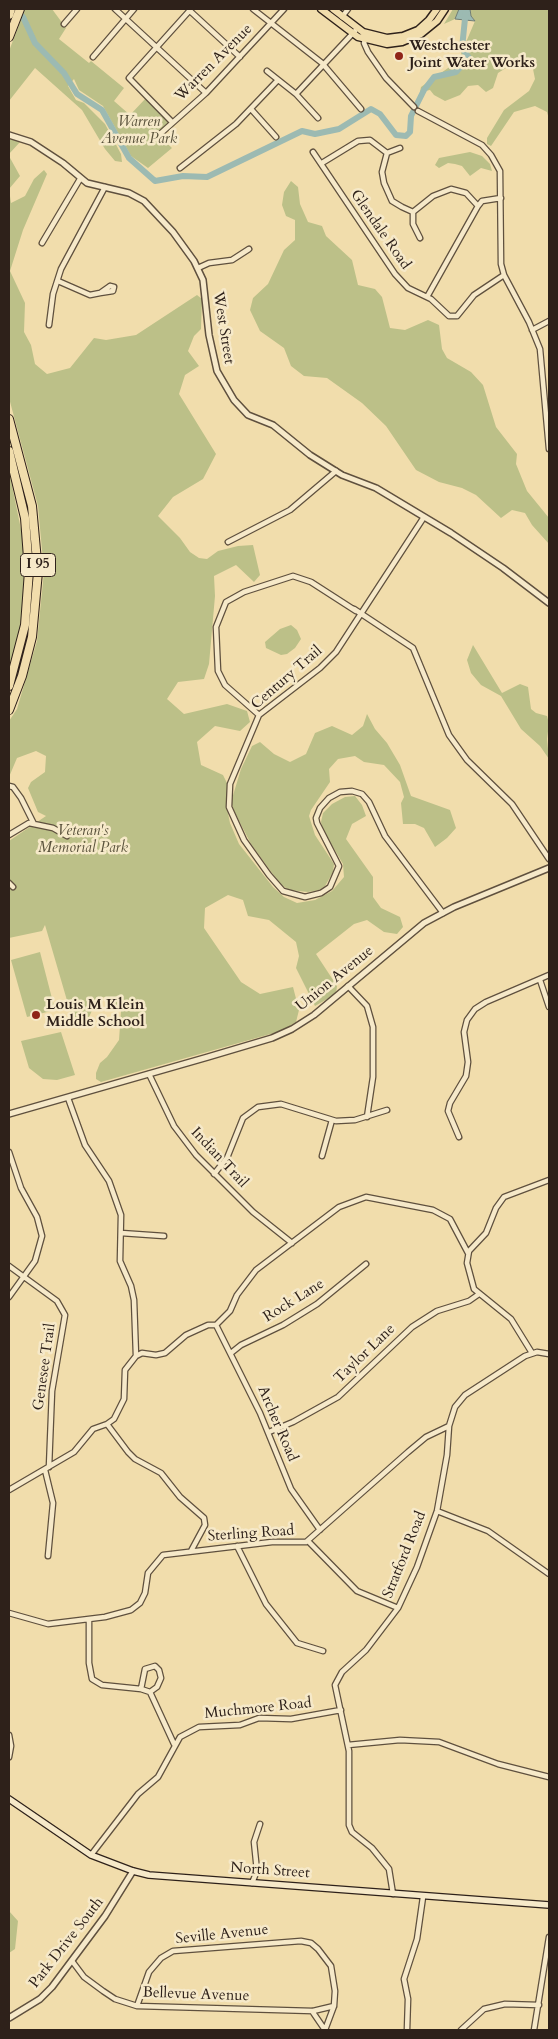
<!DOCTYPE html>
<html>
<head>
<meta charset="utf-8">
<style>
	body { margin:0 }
	#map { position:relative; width:558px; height:2039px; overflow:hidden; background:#f1ddac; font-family:Cardo,serif }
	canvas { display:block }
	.frame { position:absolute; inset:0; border:10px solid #2e211a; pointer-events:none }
</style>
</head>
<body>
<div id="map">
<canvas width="558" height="2039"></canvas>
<div class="frame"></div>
</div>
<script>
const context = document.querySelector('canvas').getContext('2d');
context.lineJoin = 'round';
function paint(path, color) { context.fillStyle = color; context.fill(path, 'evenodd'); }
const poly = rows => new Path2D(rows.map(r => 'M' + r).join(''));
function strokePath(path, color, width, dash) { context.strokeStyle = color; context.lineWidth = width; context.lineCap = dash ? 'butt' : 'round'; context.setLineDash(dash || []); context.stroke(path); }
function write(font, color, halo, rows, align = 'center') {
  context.font = font + ' Cardo,serif'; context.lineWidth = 5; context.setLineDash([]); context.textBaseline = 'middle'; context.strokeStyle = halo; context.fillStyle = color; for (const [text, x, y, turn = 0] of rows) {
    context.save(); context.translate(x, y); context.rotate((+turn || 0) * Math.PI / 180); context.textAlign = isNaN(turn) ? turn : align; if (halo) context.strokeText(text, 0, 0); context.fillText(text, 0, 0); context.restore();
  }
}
const green = poly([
	[25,9,52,9,66,28,59,39,89,63,91,61,124,88,114,101,130,115,146,98,170,122,157,134,172,148,148,168,131,156,103,106,79,90,74,79,68,86,76,100,84,103,105,124,121,154,122,162,115,161,105,149,82,110,35,68,9,101,9,51],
	[453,9,459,9,455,19,444,24],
	[470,9,549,9,549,119,547,112,535,106,514,112,491,146,487,144,487,138,504,110,529,91,535,79,532,64,517,61,498,73,493,88,486,92,478,85,468,86,460,95,445,101,434,95,430,90,420,92,421,87,458,61,475,21,471,16],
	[9,136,20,142,9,154],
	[470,152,482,156,490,164,492,171,481,168,470,176,462,166,455,164,448,163,439,168,435,165,439,158],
	[9,156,20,176,9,189,11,203,25,196,34,179,44,170,47,174,23,230,10,271,25,303,24,332,31,345,35,364,47,374,70,368,94,338,106,340,136,335,197,295,202,299,201,329,194,336,188,351,199,366,185,375,179,394,216,454,203,479,173,497,158,516,180,538,190,552,199,558,207,559,218,551,238,546,253,545,260,575,254,582,236,565,214,576,215,596,209,664,204,679,178,682,167,699,184,714,227,704,247,711,250,722,240,731,215,726,197,742,201,765,223,775,228,785,226,803,230,823,239,844,273,887,284,897,297,903,315,900,332,891,344,877,343,864,323,830,321,822,323,813,332,804,345,797,355,796,362,805,366,816,352,824,346,839,373,877,373,897,381,908,400,917,403,927,397,934,384,932,367,920,354,924,316,954,337,986,336,994,315,1006,296,968,299,956,296,942,269,920,248,916,243,900,228,895,205,908,204,928,241,982,260,994,293,987,299,1010,296,1022,281,1031,101,1082,96,1079,96,1073,100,1063,107,1057,119,1040,121,1011,107,997,98,998,89,1017,79,1029,73,1021,45,925,42,931,9,938,9,841,46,816,38,812,28,788,31,782,45,772,46,756,36,751,17,758,9,777,9,721,17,709,37,641,44,572,38,506,9,398],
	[291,181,298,187,300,204,308,222,322,226,326,236,352,260,358,285,375,289,382,297,390,328,405,330,428,320,439,325,442,349,447,358,471,372,483,385,496,427,517,454,516,464,527,491,549,518,549,544,532,525,525,513,512,510,501,518,476,495,462,488,439,482,416,470,386,426,362,403,327,378,304,376,291,366,284,348,260,331,250,310,253,298,268,284,284,250,295,240,295,220,286,216,282,205,284,192],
	[9,471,24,544,24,596,19,637,9,671],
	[291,625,297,630,301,639,295,648,287,654,281,655,266,648,265,642,280,629],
	[473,645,502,693,520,684,528,687,531,709,536,713,547,716,549,724,547,739,549,759,540,746,521,729,501,696,481,685,471,673,467,660],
	[367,714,375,729,387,743,400,765,411,796,450,810,456,828,447,838,435,847,424,828,415,824,403,824,401,803,404,797,400,782,384,765,364,762,355,756,338,759,329,769,330,782,311,810,309,816,315,835,334,864,333,872,325,886,319,890,308,892,289,890,280,884,251,844,235,813,231,802,241,769,252,746,260,742,274,754,290,762,306,754,315,733,332,726,352,735,363,726],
	[40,952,55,1010,27,1017,11,960],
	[61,1032,75,1075,57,1080,43,1079,29,1068,21,1041],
	[9,1911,18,1921,15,1949,9,1953]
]);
const water = poly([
	[459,9,470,9,471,16,475,21,455,19,459,9]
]);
const river = poly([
	[15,9,23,17,35,43,64,73,77,94,102,110,129,158,155,181,183,176,207,177,302,131,315,134,339,129,371,109,380,114,396,135,406,136,410,132,411,116,424,90,434,77,456,72,469,58,462,48,466,9]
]);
const minor = poly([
	[115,9,206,93],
	[253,9,322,63,361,109],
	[189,10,240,57],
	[342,17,348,9],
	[64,24,77,9],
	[366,37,364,43,368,52,386,78,414,107],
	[93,57,134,9],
	[267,71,296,94,318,118],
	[296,94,355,31],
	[251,109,276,137],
	[418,111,482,145,491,155,500,171,501,264,504,275,529,322,540,349,549,449],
	[172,122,129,78,191,9],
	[160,134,206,93,284,9],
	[313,152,395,274,408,288,431,299,449,316,457,316,474,295,504,275],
	[387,153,400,148],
	[322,163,358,141,370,140,387,153,382,172,384,183,392,201,402,207,413,212,433,196,451,189,466,193,478,206],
	[180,168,236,124,277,81],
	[413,212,413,224,420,238],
	[42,243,80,179],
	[198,268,209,263,232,260,249,249],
	[58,281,90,295,100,293],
	[110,286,114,287,113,291,100,293,110,286],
	[427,297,478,206,482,201,501,198],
	[49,325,53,294,61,269,105,187],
	[532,330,549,321],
	[424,517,336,652,320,668,259,715,230,784,229,807,244,840,269,875,283,891,305,897,321,893,330,887,339,866,317,823,316,818,320,808,329,798,340,792,352,791,362,794,369,802,385,836,443,913],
	[228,542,290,510,336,471],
	[354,609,413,648,449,735,467,760,512,804,549,859],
	[259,715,225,685,218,671,216,627,226,602,244,592,293,576,311,582,356,611],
	[9,786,13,787,21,798,34,824],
	[9,835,29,823,53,828,67,836],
	[9,883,13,887],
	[540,980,549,1007],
	[348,986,367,1006,373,1027,373,1077,367,1117],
	[149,1074,174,1126,196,1155,253,1212,292,1243],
	[68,1098,85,1145,109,1181,121,1215,120,1261,131,1286,134,1300,136,1356],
	[459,1137,448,1111,450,1103,466,1076,468,1062,464,1032,467,1020,475,1009,486,1002,549,975],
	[9,1152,21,1188,37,1217,42,1236,35,1261,9,1297],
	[322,1156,332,1120],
	[214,1174,227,1158,243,1118,258,1107,281,1104,336,1121,355,1120,387,1110],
	[121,1233,164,1236],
	[9,1266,57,1301,65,1315,52,1391,49,1467],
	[216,1325,260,1413,291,1489,320,1530],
	[231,1353,241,1345,283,1325,317,1304,366,1264],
	[532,1353,511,1319,474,1289,467,1263,469,1251,486,1233,496,1208,504,1197,549,1180],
	[107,1424,128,1452,135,1459,161,1473,180,1497,204,1518,205,1525,191,1551],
	[269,1432,293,1422,338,1397,412,1327,437,1311,469,1301,479,1294],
	[45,1470,53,1503,48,1556],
	[9,1490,74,1452,93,1429,107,1424,114,1419,124,1399,125,1370,136,1356,142,1353,156,1355,165,1353,186,1335,208,1325,216,1325,230,1311,237,1295,256,1270,339,1207,366,1197,433,1210,450,1219,468,1253],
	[437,1511,488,1531,549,1574],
	[308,1541,357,1591,398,1608],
	[237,1546,266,1604,297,1643,323,1651],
	[9,1613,48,1624,105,1617,131,1610,140,1603,145,1593,148,1573,163,1555,272,1542,306,1542,408,1452,426,1437,449,1426,455,1407,465,1395,525,1356,537,1352,549,1354],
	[89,1620,89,1663,92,1679,102,1685,141,1689,150,1692,174,1744],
	[141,1689,145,1669,155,1666,159,1670,161,1678,157,1687,150,1692],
	[9,1735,11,1746,9,1757],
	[348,1745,400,1740,439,1742,498,1764,549,1777],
	[91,1855,138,1794,158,1777,180,1737,199,1727,240,1725,259,1718,291,1719,341,1710],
	[252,1883,257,1871,254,1842,260,1824],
	[393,1894,389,1869,372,1848,352,1832,349,1825,349,1751,335,1685,342,1672,366,1650,398,1608,417,1567,437,1511,447,1455,449,1426],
	[72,1961,84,1977,103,1991,115,1999,137,2006,313,2011,334,2006],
	[137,2006,149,1972,161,1958,173,1951,301,1941,311,1943,318,1949,331,1966,335,1991,334,2006,325,2030],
	[312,2011,325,2030],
	[407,2030,408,1999,404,1979,417,1939,423,1897],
	[461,2030,484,2009,505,2004,539,2005],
	[534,2030,549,1937]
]);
const tertiary = poly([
	[9,135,31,142,63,163,87,183,129,193,144,201,173,232,194,261,203,280,209,335,217,371,234,400,248,415,273,425,310,455,342,475,376,488,451,533,503,568,549,603],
	[9,1114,208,1057,272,1038,292,1029,314,1015,424,923,454,907,549,868],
	[9,2018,40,1999,52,1987,105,1916,133,1871]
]);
const secondary = poly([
	[9,1799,91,1855,133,1871,149,1875,549,1905]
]);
const primary = poly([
	[321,9,358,37,387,44,402,42,421,34,437,21,445,9],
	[333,9,363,32,387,38,403,36,418,30,429,20,437,9]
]);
const motorway = poly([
	[9,15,11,9],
	[9,37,20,9],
	[9,419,32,506,38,572,32,637,22,676,9,710],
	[9,451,25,518,29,571,25,625,9,686]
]);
const markers = [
	[399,56,5,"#8f2418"],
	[36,1015,5,"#8f2418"]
];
const shields = [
	[38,565,35]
];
const shieldNames = [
	["I 95",38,565]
];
const poiNames = [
	["Westchester",409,47],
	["Joint Water Works",409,64],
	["Louis M Klein",46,1006],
	["Middle School",46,1023]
];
const streetNames = [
	["Warren Avenue",214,63,-45],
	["Glendale Road",380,230,55],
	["West Street",223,328,81],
	["Century Trail",287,678,-41],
	["Union Avenue",335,979,-39],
	["Indian Trail",219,1158,47],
	["Rock Lane",294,1301,-32],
	["Taylor Lane",365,1354,-44],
	["Genesee Trail",45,1367,-82],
	["Archer Road",277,1424,67],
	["Sterling Road",251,1534,-4],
	["Stratford Road",405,1555,-68],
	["Muchmore Road",258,1709,-6],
	["North Street",270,1871,4],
	["Seville Avenue",222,1935,-6],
	["Park Drive South",67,1943,-52],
	["Bellevue Avenue",196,1995,2]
];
const parkNames = [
	["Warren",139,123],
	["Avenue Park",139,140],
	["Veteran's",83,832],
	["Memorial Park",83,849]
];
paint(green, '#bcc088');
paint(water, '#9cbab2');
strokePath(water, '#707d75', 1);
strokePath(river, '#9cbab2', 6);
strokePath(minor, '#5f503e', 7);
strokePath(tertiary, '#5f503e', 8);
strokePath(secondary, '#2e211a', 8);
strokePath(primary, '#2e211a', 9);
strokePath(motorway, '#2e211a', 10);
strokePath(minor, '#f6e9c9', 4.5);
strokePath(tertiary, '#f6e9c9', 5);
strokePath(secondary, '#f6e9c9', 5.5);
strokePath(primary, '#f1ddac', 6);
strokePath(motorway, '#f1ddac', 8);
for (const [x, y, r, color] of markers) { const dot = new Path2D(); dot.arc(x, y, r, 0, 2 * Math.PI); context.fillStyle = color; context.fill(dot); strokePath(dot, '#f6e9c9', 2); }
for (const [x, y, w] of shields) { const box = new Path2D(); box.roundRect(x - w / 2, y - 11.5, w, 23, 4); context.fillStyle = '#f6e9c9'; context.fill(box); strokePath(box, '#2e211a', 1); }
write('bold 14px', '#2e211a', null, shieldNames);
write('bold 15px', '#2e211a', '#f6e9c9', poiNames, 'left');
write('15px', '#2e211a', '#f6e9c9', streetNames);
write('italic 15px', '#59513b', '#f6e9c9', parkNames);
</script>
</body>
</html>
